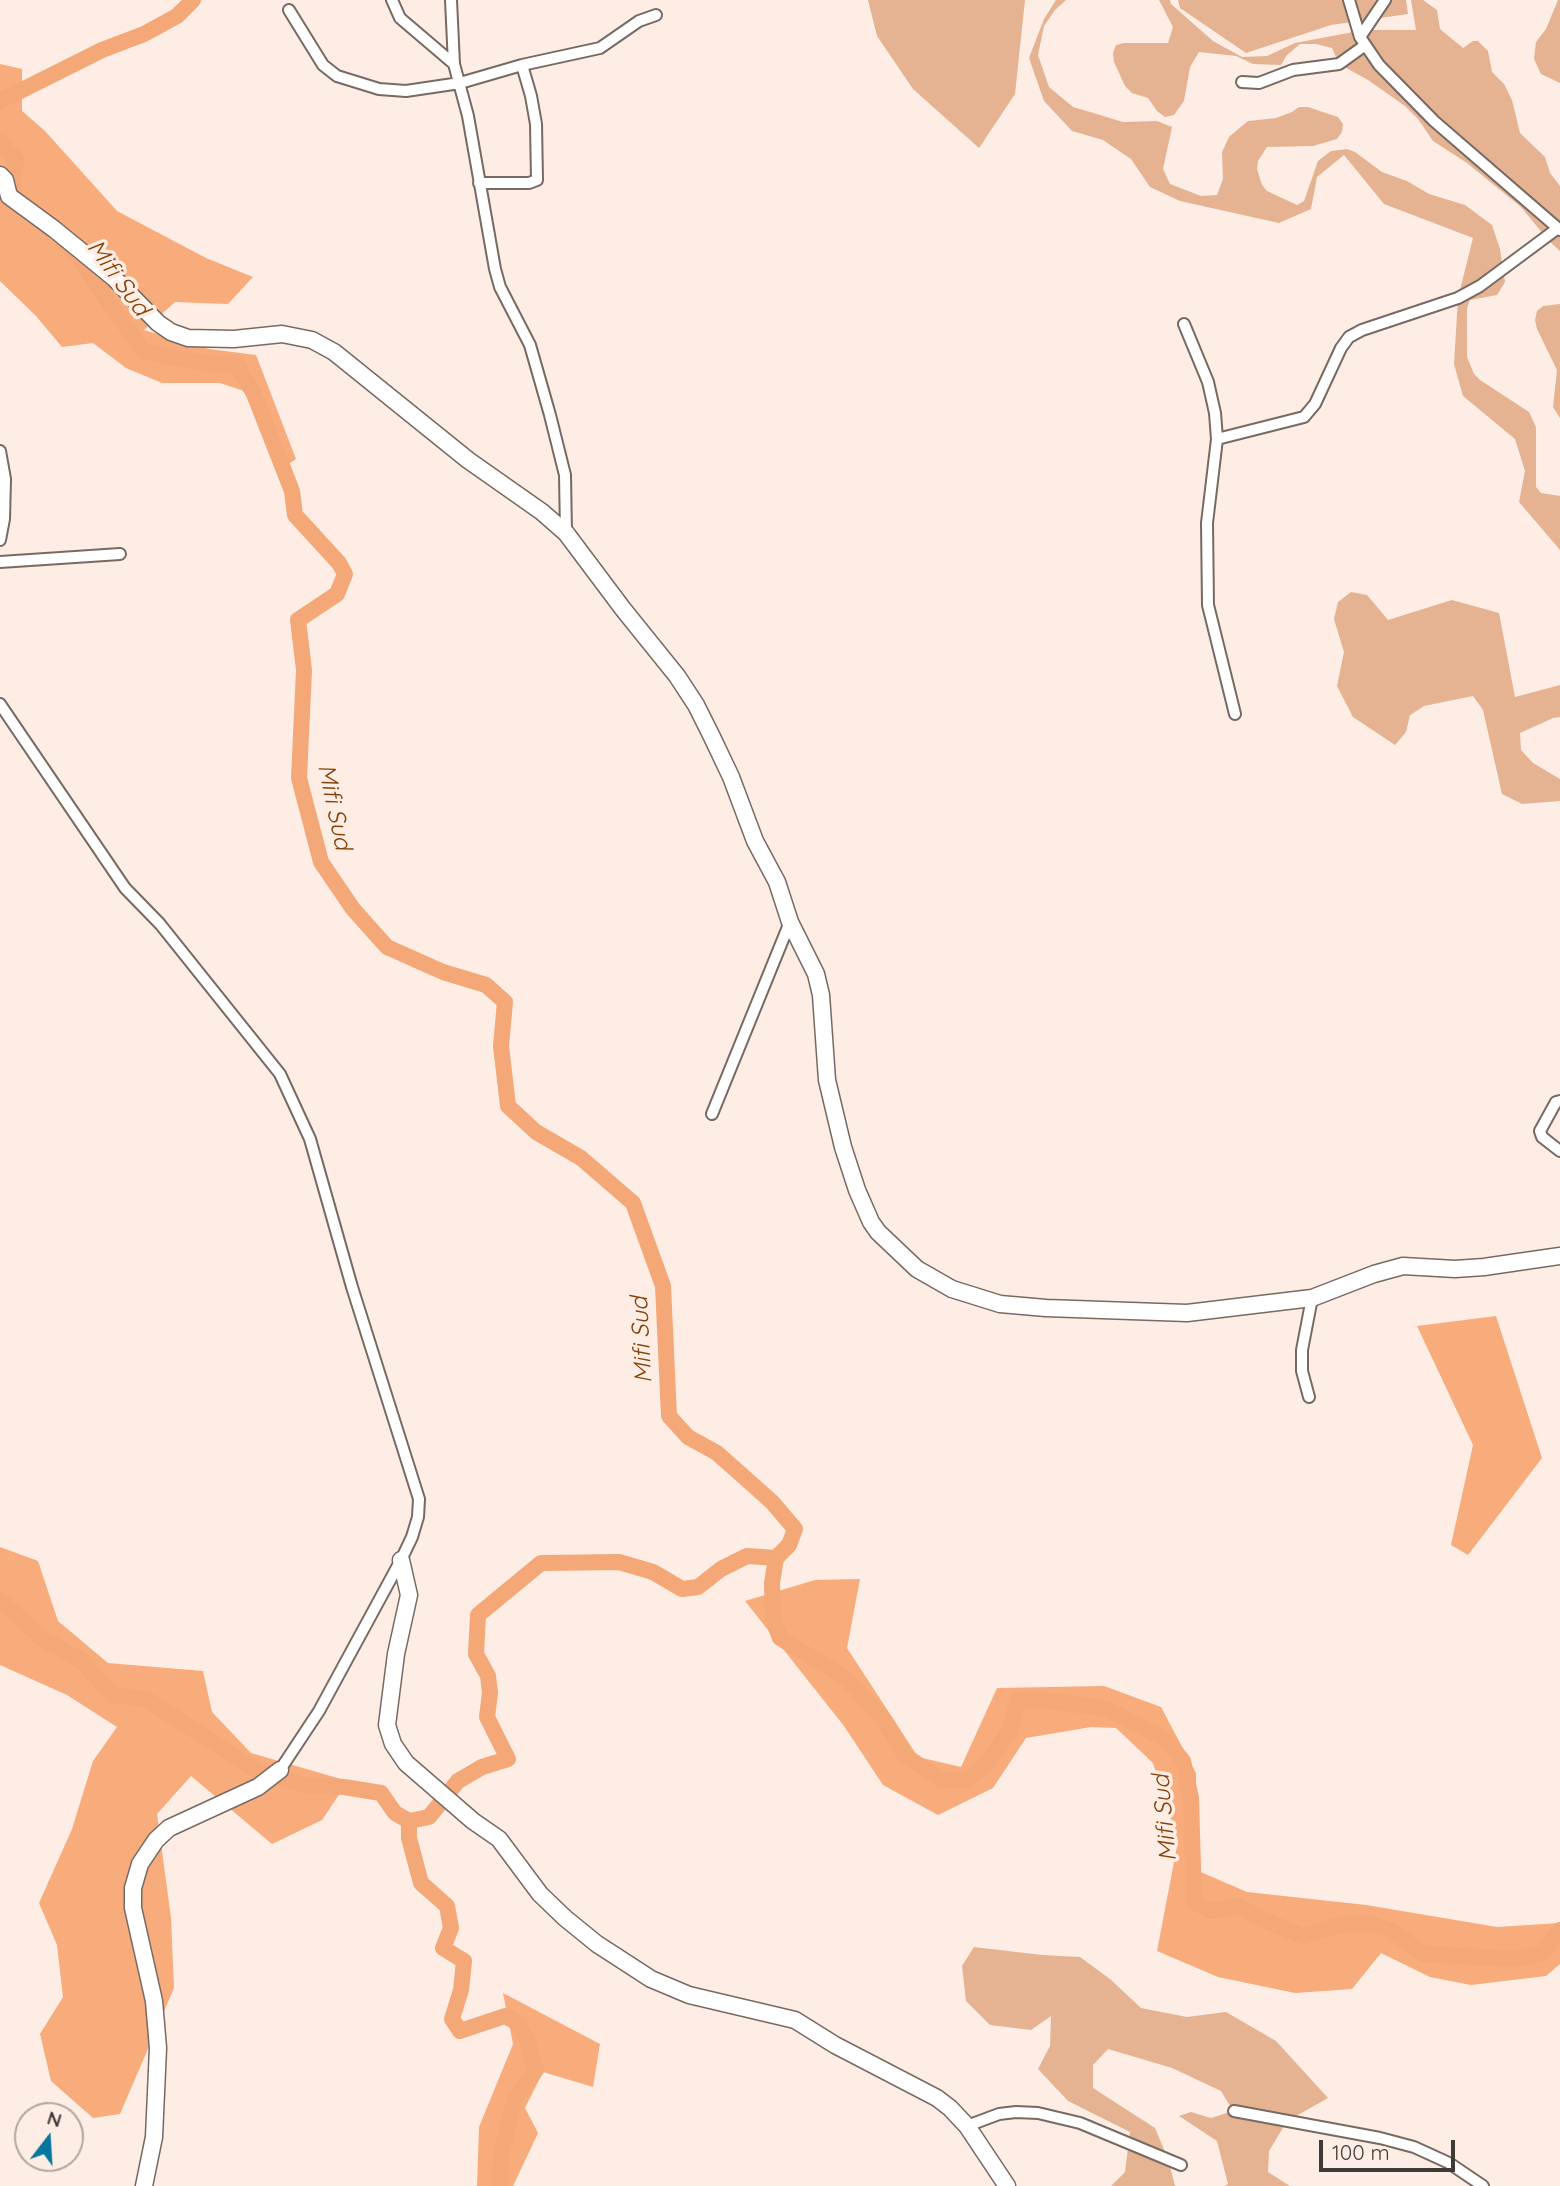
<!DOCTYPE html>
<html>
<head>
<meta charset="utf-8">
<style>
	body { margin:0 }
	#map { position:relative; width:1560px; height:2186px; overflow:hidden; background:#fdede4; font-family:Quicksand,sans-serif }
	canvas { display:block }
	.north { position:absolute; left:14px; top:2102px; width:70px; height:70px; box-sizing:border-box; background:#fdede4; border:2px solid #b2a69f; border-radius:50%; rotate:17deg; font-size:19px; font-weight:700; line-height:28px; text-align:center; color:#413b38 }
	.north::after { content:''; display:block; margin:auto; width:24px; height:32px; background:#0576a0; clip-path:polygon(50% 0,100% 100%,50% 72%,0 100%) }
	.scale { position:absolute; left:1319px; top:2140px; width:136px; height:32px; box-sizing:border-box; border:4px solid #413b38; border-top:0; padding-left:9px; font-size:21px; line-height:24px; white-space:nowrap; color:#413b38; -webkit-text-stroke:5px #fdede4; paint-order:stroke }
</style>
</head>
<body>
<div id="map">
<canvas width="1560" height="2186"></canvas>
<div class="north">N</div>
<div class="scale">100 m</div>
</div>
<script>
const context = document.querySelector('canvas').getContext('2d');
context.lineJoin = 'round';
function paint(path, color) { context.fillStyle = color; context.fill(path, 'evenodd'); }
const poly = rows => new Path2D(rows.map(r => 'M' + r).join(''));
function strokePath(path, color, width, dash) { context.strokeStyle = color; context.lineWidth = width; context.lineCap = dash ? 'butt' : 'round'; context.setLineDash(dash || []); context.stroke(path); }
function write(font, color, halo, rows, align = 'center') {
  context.font = font + ' Quicksand,sans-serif'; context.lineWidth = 7; context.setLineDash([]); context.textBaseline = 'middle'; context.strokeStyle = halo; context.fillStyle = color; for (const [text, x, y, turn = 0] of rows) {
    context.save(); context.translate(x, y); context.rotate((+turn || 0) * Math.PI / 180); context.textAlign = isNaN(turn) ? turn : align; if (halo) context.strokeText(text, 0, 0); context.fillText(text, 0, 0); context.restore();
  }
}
const green = poly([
	[868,0,1025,0,1015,94,979,148,913,89,877,36],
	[1056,0,1066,0,1055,10,1044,26,1038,55,1049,87,1073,107,1090,112,1123,122,1157,121,1172,127,1163,169,1170,184,1201,196,1217,195,1223,179,1222,152,1229,137,1248,121,1276,118,1292,112,1299,107,1308,107,1338,117,1343,124,1342,132,1337,139,1313,146,1267,147,1258,161,1257,169,1262,185,1267,191,1297,205,1304,201,1318,161,1331,151,1347,149,1355,152,1382,172,1407,181,1429,194,1465,205,1492,225,1500,249,1505,282,1497,295,1470,300,1467,308,1467,357,1474,374,1480,380,1529,412,1536,427,1536,487,1541,493,1560,496,1560,550,1519,502,1525,471,1515,439,1463,396,1454,364,1458,298,1473,238,1384,204,1344,155,1317,177,1311,209,1279,223,1180,201,1150,187,1131,159,1103,140,1072,131,1044,101,1029,58,1044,19],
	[1159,0,1170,0,1171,4,1213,41,1242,57,1267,56,1295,43,1364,30,1416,30,1411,0,1423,0,1437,10,1440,29,1463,48,1473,41,1478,41,1488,51,1492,72,1504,84,1512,100,1520,133,1545,157,1550,173,1560,186,1560,251,1549,241,1521,207,1467,163,1433,141,1418,119,1405,106,1368,80,1339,64,1332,48,1316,44,1300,44,1287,55,1281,65,1253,64,1236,56,1199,52,1190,67,1184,101,1174,115,1165,117,1157,111,1148,98,1132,93,1125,86,1114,62,1113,53,1116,45,1124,43,1168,43,1173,27],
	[1178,0,1406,0,1408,14,1331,25,1246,53,1180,8],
	[1558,0,1560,0,1560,83,1541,74,1534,59,1536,42,1546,29],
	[1560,304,1560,418,1553,407,1557,370,1537,329,1535,320,1537,311,1543,306],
	[1351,592,1367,595,1388,620,1452,600,1499,613,1515,697,1560,685,1560,717,1553,718,1520,733,1521,750,1533,763,1560,779,1560,801,1522,804,1502,794,1483,710,1473,696,1424,706,1410,715,1406,732,1395,745,1353,717,1337,686,1344,652,1334,619,1338,602],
	[974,1947,1042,1955,1080,1957,1110,1979,1141,2008,1187,2017,1226,2012,1276,2041,1328,2098,1287,2121,1269,2151,1268,2172,1290,2186,1225,2186,1228,2184,1217,2141,1179,2116,1191,2112,1211,2118,1233,2111,1221,2091,1172,2068,1108,2049,1093,2065,1093,2088,1155,2128,1168,2159,1175,2186,1111,2186,1125,2172,1130,2132,1068,2101,1038,2069,1050,2046,1051,2016,1031,2030,990,2025,966,2001,962,1966]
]);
const forest = poly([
	[0,64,22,69,22,111,45,131,117,211,206,258,253,277,228,304,175,302,144,330,209,349,256,355,296,459,277,472,247,392,220,383,162,383,126,368,93,343,62,347,36,316,0,281],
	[1496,1316,1542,1458,1468,1555,1451,1545,1473,1445,1417,1326],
	[0,1547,38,1561,58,1621,108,1663,203,1671,212,1712,251,1753,348,1781,322,1820,272,1844,191,1776,157,1814,171,1918,174,1988,120,2114,93,2118,51,2081,40,2034,63,1997,57,1945,39,1903,72,1829,93,1761,117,1727,67,1695,0,1665],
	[860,1579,847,1648,918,1757,961,1767,997,1688,1104,1686,1161,1707,1196,1773,1196,1870,1247,1892,1366,1905,1497,1927,1560,1923,1560,1964,1546,1976,1471,1985,1430,1977,1381,1953,1352,1989,1295,1993,1218,1977,1157,1951,1178,1841,1153,1763,1116,1728,1091,1727,1026,1738,993,1788,938,1815,883,1785,844,1726,745,1601,815,1580],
	[503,1993,600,2044,593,2087,543,2072,525,2108,538,2133,513,2186,477,2186,479,2127,513,2044]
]);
const river = poly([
	[0,101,102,50,144,34,177,16,193,0],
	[0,142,16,160,13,180,14,198],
	[64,244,74,252,143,351,201,363,237,365,254,394,292,491,295,515,339,563,345,574,337,594,298,620,304,670,299,778,321,862,353,909,387,947,443,972,486,985,505,1002,501,1046,508,1106,536,1132,581,1158,633,1203,663,1286,669,1416,688,1437,717,1453,772,1502,795,1529,789,1545,776,1558,772,1583,773,1620,780,1638,846,1678,885,1721,905,1756,942,1780,966,1780,988,1763,1009,1732,1018,1700,1053,1701,1107,1709,1165,1739,1183,1761,1191,1798,1194,1902,1211,1911,1240,1906,1261,1919,1303,1936,1338,1925,1371,1924,1392,1931,1423,1954,1515,1959,1543,1953,1560,1930],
	[0,1600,43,1639,81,1660,112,1695,146,1699,255,1770,305,1785,344,1787,381,1793,395,1813,409,1821,429,1817,458,1781,482,1767,508,1759,487,1717,490,1693,488,1676,476,1654,478,1615,541,1563,619,1562,653,1572,682,1589,698,1587,721,1569,747,1556,776,1558],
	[409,1821,409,1838,421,1883,447,1906,451,1928,443,1948,464,1961,461,1990,452,2019,460,2031,505,2016,518,2023,527,2040,536,2070,515,2098,501,2155,500,2186]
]);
const street = poly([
	[392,0,400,18,454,64],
	[451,0,454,64,468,116,495,269,500,287,530,345,550,415,565,475,566,533],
	[1349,0,1360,37,1379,65,1434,121,1560,230],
	[289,10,323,65,337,76,379,89,406,91,460,83,522,65,600,48,639,21,656,15],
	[1360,37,1385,0],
	[1242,82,1259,83,1293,70,1339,64,1364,46],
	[479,183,529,183,537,180,536,124,531,96,522,65],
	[1184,324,1208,382,1215,413,1217,439,1207,523,1208,605,1235,714],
	[1217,439,1304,417,1315,404,1341,348,1349,337,1362,330,1458,298,1480,286,1558,228],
	[0,451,5,479,4,519,0,540],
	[0,562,120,554],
	[0,704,125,888,160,924,280,1074,310,1139,352,1287,419,1499,418,1517,412,1537,401,1560,319,1711,280,1770],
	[1560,1101,1556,1102,1540,1131,1542,1137,1560,1151],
	[712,1114,790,922],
	[1309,1397,1302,1371,1302,1350,1312,1298],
	[1234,2111,1380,2138,1414,2147,1449,2163,1483,2186],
	[967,2126,999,2114,1016,2112,1038,2113,1080,2123,1181,2165]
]);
const secondary = poly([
	[0,175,5,180,9,196,54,229,114,278,158,323,171,332,188,338,234,339,282,334,312,340,334,352,468,460,542,512,566,533,623,609,677,676,696,705,712,737,731,777,755,841,777,882,790,922,816,974,821,995,827,1080,843,1147,857,1190,871,1222,878,1232,917,1269,952,1289,1000,1304,1046,1308,1187,1313,1312,1298,1374,1274,1403,1266,1455,1269,1484,1267,1560,1256],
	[401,1560,409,1595,396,1654,387,1725,393,1744,406,1763,473,1821,499,1839,540,1894,565,1918,597,1944,651,1979,689,1995,795,2020,835,2045,937,2098,950,2108,967,2126,1007,2186],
	[144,2186,154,2137,158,2048,154,2001,133,1908,133,1888,140,1864,156,1840,169,1828,258,1787,280,1770]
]);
const waterNames = [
	["Mifi Sud",118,278,54],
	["Mifi Sud",334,807,78],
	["Mifi Sud",642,1340,-93],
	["Mifi Sud",1165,1818,-95]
];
paint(green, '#e5b292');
paint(forest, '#f8ab7b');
strokePath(river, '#f4a878', 16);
strokePath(street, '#776a62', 14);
strokePath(secondary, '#776a62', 19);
strokePath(street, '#fff', 10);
strokePath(secondary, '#fff', 16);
write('italic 24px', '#864208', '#fdede4', waterNames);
</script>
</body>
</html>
